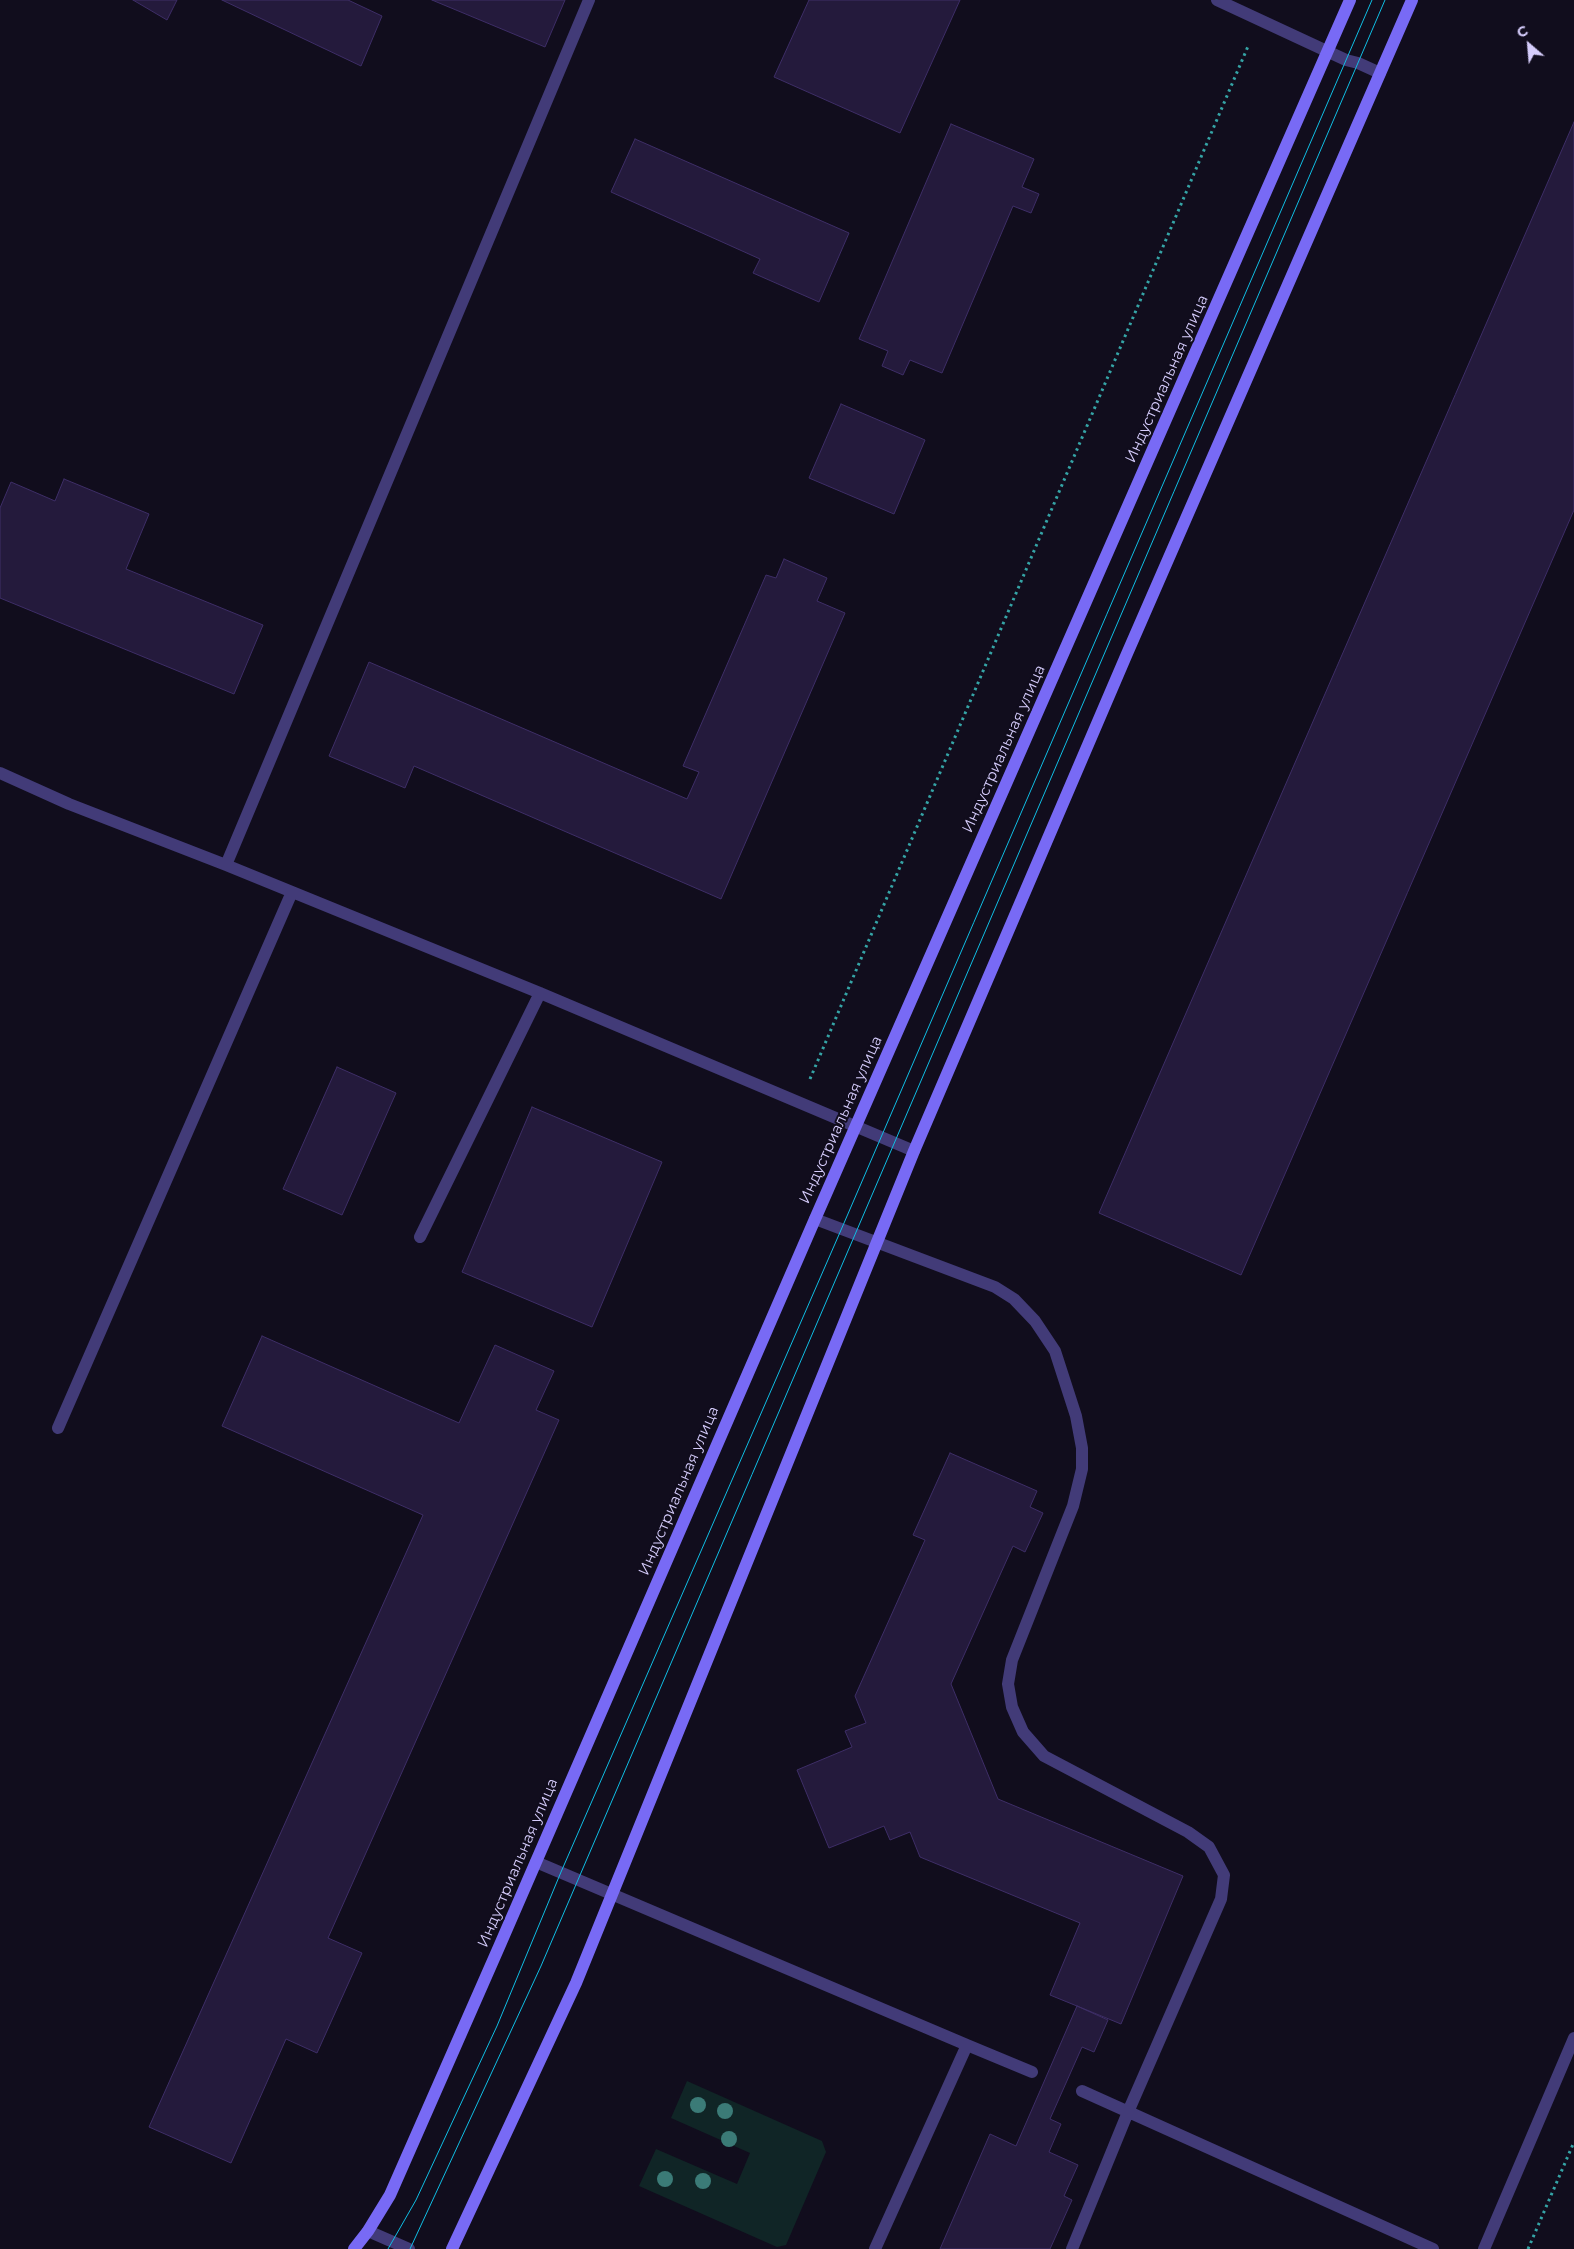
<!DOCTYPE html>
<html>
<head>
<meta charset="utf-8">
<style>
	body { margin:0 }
	#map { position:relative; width:1574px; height:2249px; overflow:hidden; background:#110d1d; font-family:Montserrat,sans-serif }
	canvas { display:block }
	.north { position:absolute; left:1504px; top:20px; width:50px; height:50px; -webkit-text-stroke:4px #110d1d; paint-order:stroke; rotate:333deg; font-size:14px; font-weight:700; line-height:20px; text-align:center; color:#d5ccfb }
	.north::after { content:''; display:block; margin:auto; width:18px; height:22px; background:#d5ccfb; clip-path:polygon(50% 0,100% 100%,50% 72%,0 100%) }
</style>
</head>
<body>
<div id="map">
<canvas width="1574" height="2249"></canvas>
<div class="north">С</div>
</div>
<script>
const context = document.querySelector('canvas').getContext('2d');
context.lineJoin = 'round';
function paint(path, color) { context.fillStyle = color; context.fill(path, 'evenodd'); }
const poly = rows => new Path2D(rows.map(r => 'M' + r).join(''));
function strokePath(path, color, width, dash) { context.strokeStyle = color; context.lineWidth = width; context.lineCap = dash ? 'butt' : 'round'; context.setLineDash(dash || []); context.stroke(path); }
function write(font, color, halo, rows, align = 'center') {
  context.font = font + ' Montserrat,sans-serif'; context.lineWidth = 4; context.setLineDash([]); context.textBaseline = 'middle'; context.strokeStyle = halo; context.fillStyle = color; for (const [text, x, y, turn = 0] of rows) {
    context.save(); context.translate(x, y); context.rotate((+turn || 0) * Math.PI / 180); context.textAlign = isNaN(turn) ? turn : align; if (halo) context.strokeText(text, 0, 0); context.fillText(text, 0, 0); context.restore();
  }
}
const green = poly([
	[687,2081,822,2141,826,2152,786,2245,777,2247,639,2186,656,2149,737,2184,750,2153,671,2118]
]);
const building = poly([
	[133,0,177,0,167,20,133,0],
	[222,0,348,0,382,16,361,66,222,0],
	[432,0,565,0,545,47,432,0],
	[809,0,960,0,900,133,774,77,809,0],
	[1574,122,1574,510,1241,1275,1099,1213,1574,122],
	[951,124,1034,159,1022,187,1039,194,1031,213,1013,206,942,373,910,360,903,375,882,366,888,351,859,339,951,124],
	[635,139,849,233,819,302,753,273,760,259,611,192,635,139],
	[841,404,925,440,894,514,809,478,841,404],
	[64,479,149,514,126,569,263,625,234,694,0,598,0,508,11,482,55,501,64,479],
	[784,559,827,578,817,601,845,613,721,899,414,766,405,788,329,756,369,662,687,799,699,772,683,766,766,575,776,578,784,559],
	[337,1067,396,1093,342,1215,283,1189,337,1067],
	[532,1107,662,1162,592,1327,462,1272,532,1107],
	[262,1336,459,1423,495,1345,554,1371,536,1410,559,1420,328,1938,362,1953,317,2053,286,2039,231,2163,149,2127,423,1515,222,1426,262,1336],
	[950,1453,1037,1491,1030,1507,1043,1513,1025,1552,1013,1546,951,1684,998,1799,1183,1876,1121,2024,1050,1995,1080,1923,920,1857,910,1832,890,1840,884,1826,829,1848,797,1770,852,1747,845,1731,866,1723,855,1696,925,1540,913,1535,950,1453],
	[1077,2006,1108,2020,1094,2052,1082,2047,1050,2119,1061,2124,1049,2152,1078,2165,1064,2196,1072,2200,1050,2249,940,2249,990,2134,1016,2146,1077,2006]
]);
const path = poly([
	[810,1079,1249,44],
	[1528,2249,1574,2142]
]);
const lane = poly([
	[1217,0,1346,60,1358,63,1380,73],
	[0,773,69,804,226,865,540,993,914,1151],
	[226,865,589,0],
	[815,1219,995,1287,1014,1299,1035,1321,1055,1351,1076,1416,1082,1448,1082,1469,1073,1506,1012,1660,1008,1684,1012,1707,1023,1732,1044,1756,1188,1832,1209,1847,1224,1875,1221,1899,1128,2112,1072,2249],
	[420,1237,540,993],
	[58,1428,292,892],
	[536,1862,967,2045,875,2249],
	[967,2045,1032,2072],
	[1082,2091,1433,2249],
	[368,2231,409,2249],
	[1484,2249,1574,2038]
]);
const secondary = poly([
	[354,2249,368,2231,390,2195,499,1947,815,1219,1350,0],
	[452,2249,576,1983,914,1151,1126,656,1412,0]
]);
const tram = poly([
	[388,2249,416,2200,497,2026,561,1872,841,1230,1372,0],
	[410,2249,541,1966,1385,0]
]);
const trees = [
	[698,2105],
	[725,2111],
	[729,2139],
	[665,2179],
	[703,2181]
];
const streetNames = [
	["Индустриальная улица",1167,379,-66],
	["Индустриальная улица",1004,749,-66],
	["Индустриальная улица",841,1120,-66],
	["Индустриальная улица",679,1491,-67],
	["Индустриальная улица",518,1863,-67]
];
paint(green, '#102526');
paint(building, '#241a3c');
strokePath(building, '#3e2e67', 1);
strokePath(path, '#35a4a6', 3, [2.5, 4]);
strokePath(lane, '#423b78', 12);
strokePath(secondary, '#786af5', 12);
strokePath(tram, '#10bee4', 1);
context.fillStyle = '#3b7b77';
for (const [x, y] of trees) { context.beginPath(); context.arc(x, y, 8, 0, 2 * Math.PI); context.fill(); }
write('15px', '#d5ccfb', '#110d1d', streetNames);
</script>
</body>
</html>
